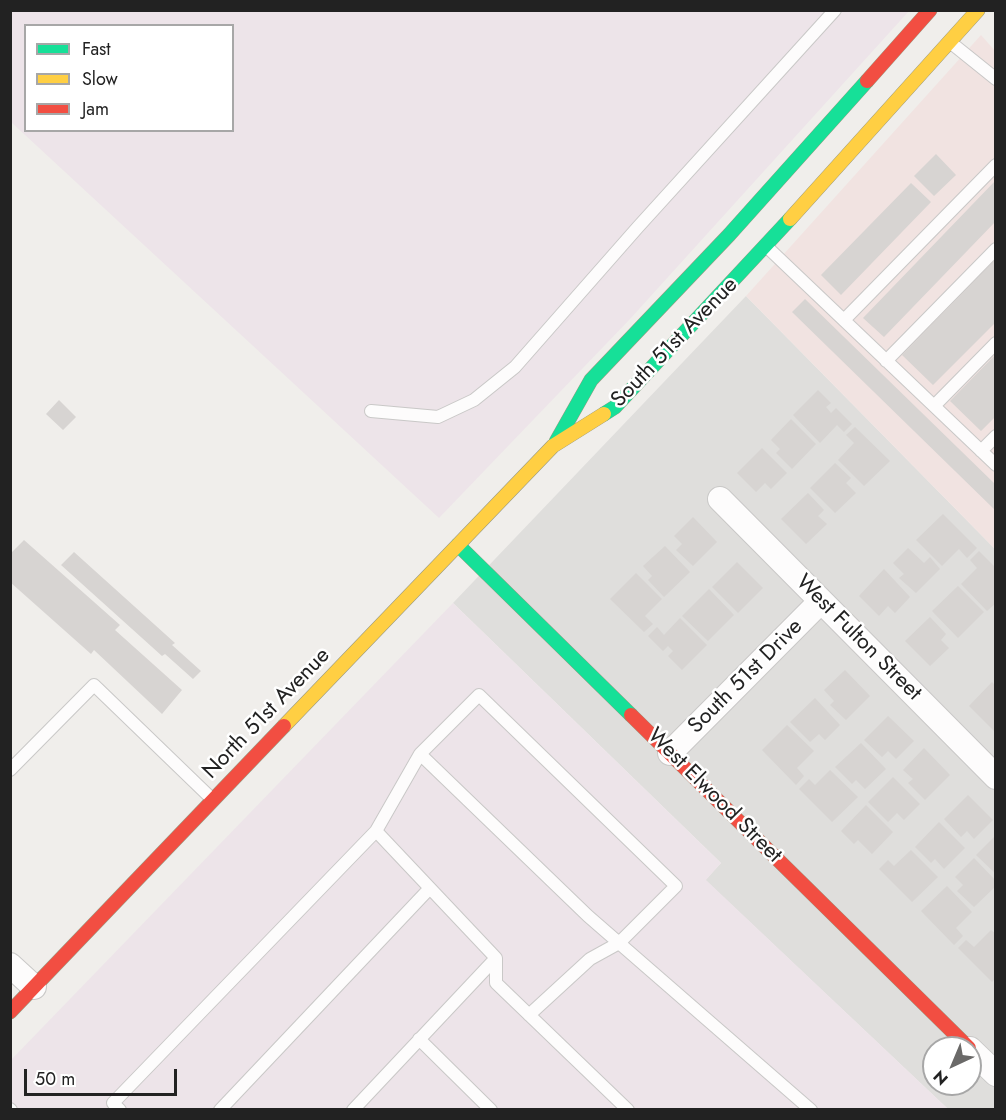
<!DOCTYPE html>
<html>
<head>
<meta charset="utf-8">
<style>
	body { margin:0 }
	#map { position:relative; width:1006px; height:1120px; overflow:hidden; background:#f0eeeb; font-family:Jost,sans-serif }
	canvas { display:block }
	.frame { position:absolute; inset:0; border:12px solid #222; pointer-events:none }
	.legend { position:absolute; left:24px; top:24px; width:210px; height:108px; box-sizing:border-box; background:#fff; border:2px solid #a7a7a7; margin:0; padding:8px 10px; list-style:none; font-size:18px; color:#222 }
	.legend li { display:flex; align-items:center; gap:12px; height:30px }
	.legend b { width:30px; border:2px solid #a7a7a7 }
	.north { position:absolute; left:922px; top:1036px; width:60px; height:60px; box-sizing:border-box; background:#fff; border:2px solid #a7a7a7; border-radius:50%; rotate:224deg; font-size:16px; font-weight:700; line-height:24px; text-align:center; color:#222 }
	.north::after { content:''; display:block; margin:auto; width:21px; height:27px; background:#6a6968; clip-path:polygon(50% 0,100% 100%,50% 72%,0 100%) }
	.scale { position:absolute; left:24px; top:1069px; width:153px; height:27px; box-sizing:border-box; border:3px solid #222; border-top:0; padding-left:8px; font-size:18px; line-height:21px; white-space:nowrap; color:#222; -webkit-text-stroke:4px #fff; paint-order:stroke }
</style>
</head>
<body>
<div id="map">
<canvas width="1006" height="1120"></canvas>
<div class="frame"></div>
<ul class="legend">
<li><b style="height:8px;background:#16e098"></b>Fast</li>
<li><b style="height:8px;background:#ffcf43"></b>Slow</li>
<li><b style="height:8px;background:#f24e42"></b>Jam</li>
</ul>
<div class="north">N</div>
<div class="scale">50 m</div>
</div>
<script>
const context = document.querySelector('canvas').getContext('2d');
context.lineJoin = 'round';
function paint(path, color) { context.fillStyle = color; context.fill(path, 'evenodd'); }
const poly = rows => new Path2D(rows.map(r => 'M' + r).join(''));
function strokePath(path, color, width, dash) { context.strokeStyle = color; context.lineWidth = width; context.lineCap = dash ? 'butt' : 'round'; context.setLineDash(dash || []); context.stroke(path); }
function write(font, color, halo, rows, align = 'center') {
  context.font = font + ' Jost,sans-serif'; context.lineWidth = 5; context.setLineDash([]); context.textBaseline = 'middle'; context.strokeStyle = halo; context.fillStyle = color; for (const [text, x, y, turn = 0] of rows) {
    context.save(); context.translate(x, y); context.rotate((+turn || 0) * Math.PI / 180); context.textAlign = isNaN(turn) ? turn : align; if (halo) context.strokeText(text, 0, 0); context.fillText(text, 0, 0); context.restore();
  }
}
const residential = poly([
	[746,296,995,549,995,1109,948,1109,705,880,721,863,453,603],
	[934,1048,970,1048,970,1084,934,1084]
]);
const commercial = poly([
	[981,35,996,52,995,549,746,296]
]);
const industrial = poly([
	[10,11,909,11,630,319,439,518,11,122],
	[26,26,232,26,232,130,26,130],
	[453,603,721,863,706,880,948,1109,11,1109,10,1061]
]);
const building = poly([
	[936,154,956,175,934,196,914,176],
	[996,180,996,221,884,337,863,318],
	[911,183,931,202,841,295,821,275],
	[996,259,996,322,933,385,902,355],
	[805,299,996,485,996,511,792,312],
	[996,354,996,416,981,431,950,401],
	[818,390,831,403,826,407,831,413,836,408,852,424,844,432,837,425,820,443,793,415],
	[59,400,76,417,63,430,46,414],
	[791,419,816,444,792,469,776,453,780,449,771,440],
	[855,427,890,461,864,486,838,460,854,443,846,435],
	[762,448,787,473,771,489,765,483,756,492,737,473],
	[835,463,851,478,846,483,856,493,835,513,810,488],
	[808,493,824,510,818,516,827,524,806,544,781,519],
	[943,514,977,548,967,558,959,549,942,566,916,540],
	[693,517,717,542,693,566,676,550,682,544,674,536],
	[24,540,120,625,115,630,182,690,162,714,94,650,91,654,10,582,10,554],
	[665,546,690,572,664,597,648,580,652,576,643,566],
	[908,548,924,563,930,557,940,569,916,593,899,578,904,574,893,563],
	[979,551,996,568,996,603,987,611,961,584,977,568,970,560],
	[74,552,175,643,172,645,201,671,193,679,165,654,162,656,61,565],
	[737,562,763,588,738,613,712,587],
	[884,569,910,597,895,613,888,606,879,616,859,596],
	[636,573,662,599,645,616,653,624,644,632,610,599],
	[958,586,984,612,958,638,932,611],
	[709,589,734,615,708,641,682,616],
	[930,617,946,634,941,640,949,648,930,666,905,641],
	[680,618,707,645,682,670,668,656,673,651,668,646,663,651,648,636,657,627,664,635],
	[845,670,870,696,846,720,830,705,834,701,824,690],
	[992,682,996,686,996,733,969,706],
	[815,698,840,725,825,740,819,734,810,742,790,722],
	[888,716,914,741,896,759,888,751,882,757,864,740],
	[787,725,814,751,797,768,804,776,796,785,762,750],
	[861,743,886,769,865,789,856,780,852,784,835,767],
	[924,748,950,775,925,800,908,783,913,779,903,770],
	[830,770,858,797,832,822,799,789,809,779,815,785],
	[893,777,920,804,904,820,897,813,888,822,868,802],
	[968,795,993,820,974,839,967,831,961,837,944,819],
	[866,805,893,832,872,854,858,840,854,844,841,831],
	[939,822,965,848,944,869,935,859,931,863,915,847],
	[996,835,996,874,976,855],
	[911,850,938,877,912,902,879,869,888,860,894,866],
	[974,858,996,881,996,886,974,907,957,891,963,885,955,877],
	[947,886,972,912,956,928,963,936,954,945,921,911],
	[991,930,996,934,996,978,992,982,958,948,966,940,974,947]
]);
const lane = poly([
	[950,42,996,79],
	[767,247,996,465],
	[844,320,996,165],
	[886,361,996,249],
	[934,406,996,343],
	[371,411,438,417,474,400,515,367,638,227,835,10],
	[981,451,996,436],
	[420,754,479,695,676,886,619,943,590,959,529,1015],
	[10,770,94,685,212,799],
	[376,831,420,754,588,916,811,1110],
	[419,1039,491,1110],
	[10,1109,11,1110],
	[120,1110,113,1103,376,831,496,958,496,983,628,1110],
	[220,1110,430,888],
	[353,1110,496,958]
]);
const street = poly([
	[720,499,996,777],
	[670,753,821,601],
	[10,965,34,987],
	[970,1049,996,1074]
]);
const fast = poly([
	[604,414,615,407,790,219],
	[556,442,591,380,729,235,867,81],
	[458,545,631,715]
]);
const slow = poly([
	[790,219,978,10],
	[284,726,553,446,604,414]
]);
const jam = poly([
	[867,81,930,10],
	[631,715,969,1048],
	[10,1012,284,726]
]);
const streetNames = [
	["South 51st Avenue",675,343,-46],
	["West Fulton Street",858,638,45],
	["South 51st Drive",746,677,-45],
	["North 51st Avenue",267,714,-46],
	["West Elwood Street",714,796,45]
];
paint(residential, '#dfdedc');
paint(commercial, '#f1e3e1');
paint(industrial, '#ede4e9');
paint(building, '#d7d4d2');
strokePath(lane, '#c9c8c7', 14);
strokePath(street, '#c9c8c7', 26);
strokePath(fast, '#999a82', 15);
strokePath(slow, '#999a82', 15);
strokePath(jam, '#999a82', 15);
strokePath(lane, '#fdfcfc', 12);
strokePath(street, '#fdfcfc', 24);
strokePath(fast, '#16e098', 14);
strokePath(slow, '#ffcf43', 14);
strokePath(jam, '#f24e42', 14);
write('22px', '#222', '#fff', streetNames);
</script>
</body>
</html>
